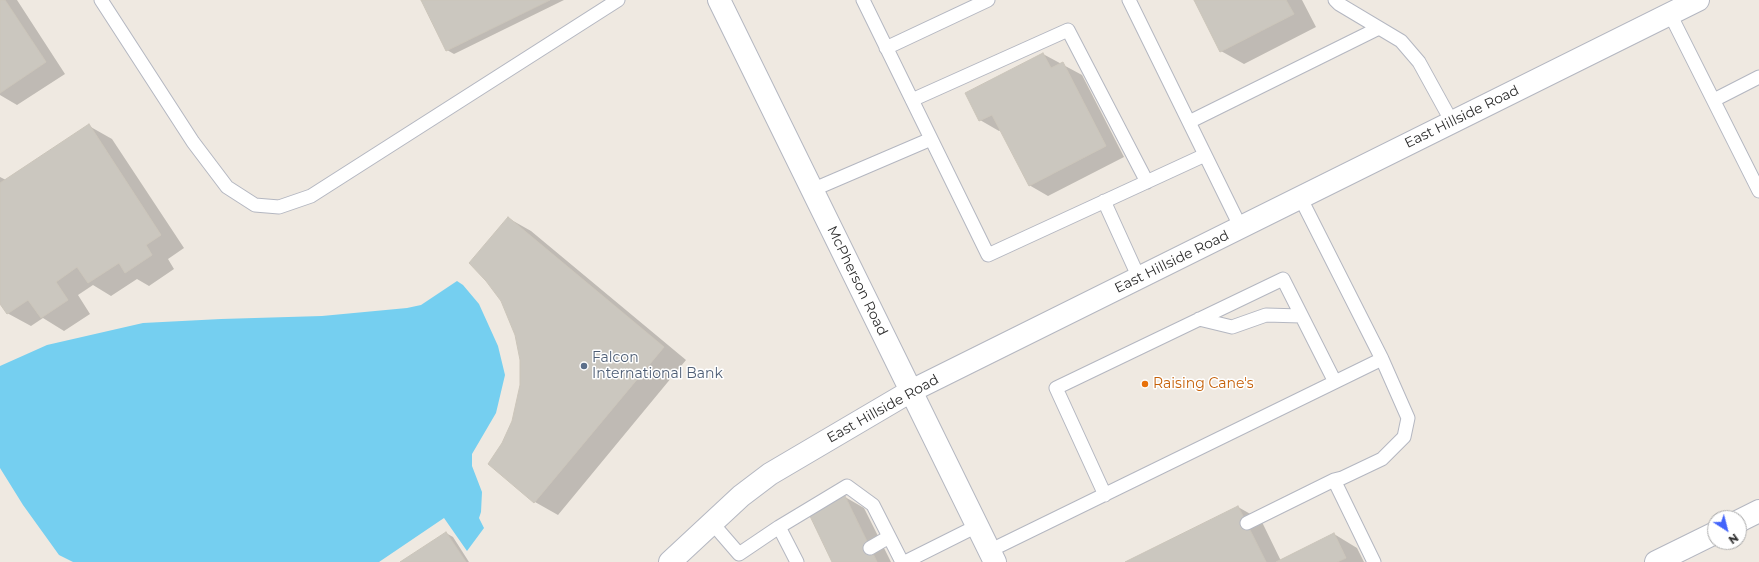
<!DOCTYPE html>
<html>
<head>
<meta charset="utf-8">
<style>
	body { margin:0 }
	#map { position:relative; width:1759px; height:562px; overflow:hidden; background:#efe9e1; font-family:Montserrat,sans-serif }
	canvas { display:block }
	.north { position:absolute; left:1707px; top:510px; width:40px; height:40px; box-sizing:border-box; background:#fff; border:1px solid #ababab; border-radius:50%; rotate:144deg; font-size:11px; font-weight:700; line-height:16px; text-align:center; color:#2e2e2e }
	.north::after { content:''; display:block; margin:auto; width:14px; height:18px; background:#4264fb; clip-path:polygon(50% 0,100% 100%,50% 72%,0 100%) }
</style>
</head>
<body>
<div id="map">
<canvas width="1759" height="562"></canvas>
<div class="north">N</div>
</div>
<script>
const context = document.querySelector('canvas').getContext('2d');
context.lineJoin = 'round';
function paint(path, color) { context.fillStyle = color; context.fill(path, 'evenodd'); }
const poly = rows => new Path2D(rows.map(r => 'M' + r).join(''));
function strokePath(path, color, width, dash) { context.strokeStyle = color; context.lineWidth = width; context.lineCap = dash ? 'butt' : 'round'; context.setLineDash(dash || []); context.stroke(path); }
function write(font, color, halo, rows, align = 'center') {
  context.font = font + ' Montserrat,sans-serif'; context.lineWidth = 3; context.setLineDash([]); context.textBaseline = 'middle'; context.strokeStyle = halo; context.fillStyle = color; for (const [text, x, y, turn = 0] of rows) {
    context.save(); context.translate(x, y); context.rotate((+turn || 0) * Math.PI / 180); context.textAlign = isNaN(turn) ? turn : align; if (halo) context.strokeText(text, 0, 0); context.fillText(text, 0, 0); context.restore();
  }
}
const water = poly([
	[457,281,463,285,479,304,498,346,505,375,496,413,472,454,472,466,482,492,481,512,479,518,484,528,467,551,444,518,379,562,73,562,59,555,23,505,0,468,0,366,47,345,143,323,221,319,322,316,407,308,421,305]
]);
const shadow = poly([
	[0,0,17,0,65,74,17,105,0,95],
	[422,0,564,0,454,54,447,50],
	[1195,0,1302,0,1316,27,1244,64,1221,51],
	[1043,54,1082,75,1124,157,1048,196,1029,185,1001,130,999,131,980,120],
	[89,126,112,139,184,248,168,259,174,269,149,286,137,279,111,296,93,285,78,295,90,314,64,331,43,318,31,326,7,313,0,302,0,177,6,180],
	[508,218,531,231,686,360,558,515,535,502,489,464,503,444,513,421,519,397,522,372],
	[845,497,864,508,891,562,833,562],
	[1238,507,1261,520,1281,561,1334,534,1357,548,1364,562,1127,562],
	[446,533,453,537,469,562,402,562]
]);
const building = poly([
	[0,0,5,0,46,62,0,93,0,0],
	[421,0,550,0,446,51,421,0],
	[1194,0,1286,0,1294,14,1220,52,1194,0],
	[1043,53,1051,68,1063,62,1106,146,1029,186,992,115,979,121,965,93,1043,53],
	[89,124,161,235,146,245,152,255,125,273,119,263,88,283,77,267,56,282,68,300,41,318,28,300,7,314,0,304,0,183,89,124],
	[508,217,664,347,534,503,488,464,502,443,512,421,520,385,520,360,515,335,501,301,486,281,469,263,508,217],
	[845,496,877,562,832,562,809,514,845,496],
	[1238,506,1266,562,1125,562,1238,506],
	[446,532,466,562,400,562,446,532],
	[1334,533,1346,558,1337,562,1276,562,1334,533]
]);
const lane = poly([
	[101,0,193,142,227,187,255,205,279,207,311,196,618,0],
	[863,0,988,255,1205,155],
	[1129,0,1241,228],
	[1335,0,1339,4,1401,41,1419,62,1452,122],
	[1670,14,1759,191],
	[886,48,988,0],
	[912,100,1068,30,1147,182],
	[1714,100,1759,77],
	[1189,122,1379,28],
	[812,190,931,139],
	[1104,201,1139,278],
	[1199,319,1232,327,1266,315,1301,316],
	[1334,480,1374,562],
	[1105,495,1056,388,1283,279,1335,382],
	[1247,523,1334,480,1342,478,1382,459,1404,437,1408,418,1382,359],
	[713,524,739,554,779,527,847,486,873,505,902,562],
	[779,527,797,562],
	[870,548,889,537],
	[989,551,1382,359,1300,197],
	[905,562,977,526]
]);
const street = poly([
	[1739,521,1759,511],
	[1656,562,1715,533]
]);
const secondary = poly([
	[719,0,995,562],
	[670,562,741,496,770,474,911,391,1698,0]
]);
const markers = [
	[584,366,4,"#5c6f8a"],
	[1145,384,4,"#e8710a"]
];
const streetNames = [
	["East Hillside Road",1462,117,-26],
	["East Hillside Road",1172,262,-26],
	["McPherson Road",857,281,64],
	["East Hillside Road",883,409,-29]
];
const serviceNames = [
	["Falcon",592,358],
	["International Bank",592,374]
];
const foodNames = [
	["Raising Cane's",1153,384]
];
paint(water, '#75cff0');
paint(shadow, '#0003');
paint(building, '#cbc7bf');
strokePath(building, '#cbc5ba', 1);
strokePath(lane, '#b4b7c1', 15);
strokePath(street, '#b4b7c1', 24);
strokePath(secondary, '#b4b7c1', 24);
strokePath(lane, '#fff', 13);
strokePath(street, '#fff', 22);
strokePath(secondary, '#fff', 22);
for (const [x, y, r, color] of markers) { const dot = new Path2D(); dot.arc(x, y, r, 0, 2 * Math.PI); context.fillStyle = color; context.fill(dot); strokePath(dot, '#fff', 1.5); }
write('14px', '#2e2e2e', '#fff', streetNames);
write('14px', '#4e5e75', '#fff', serviceNames, 'left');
write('14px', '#c56008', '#fff', foodNames, 'left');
</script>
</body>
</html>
